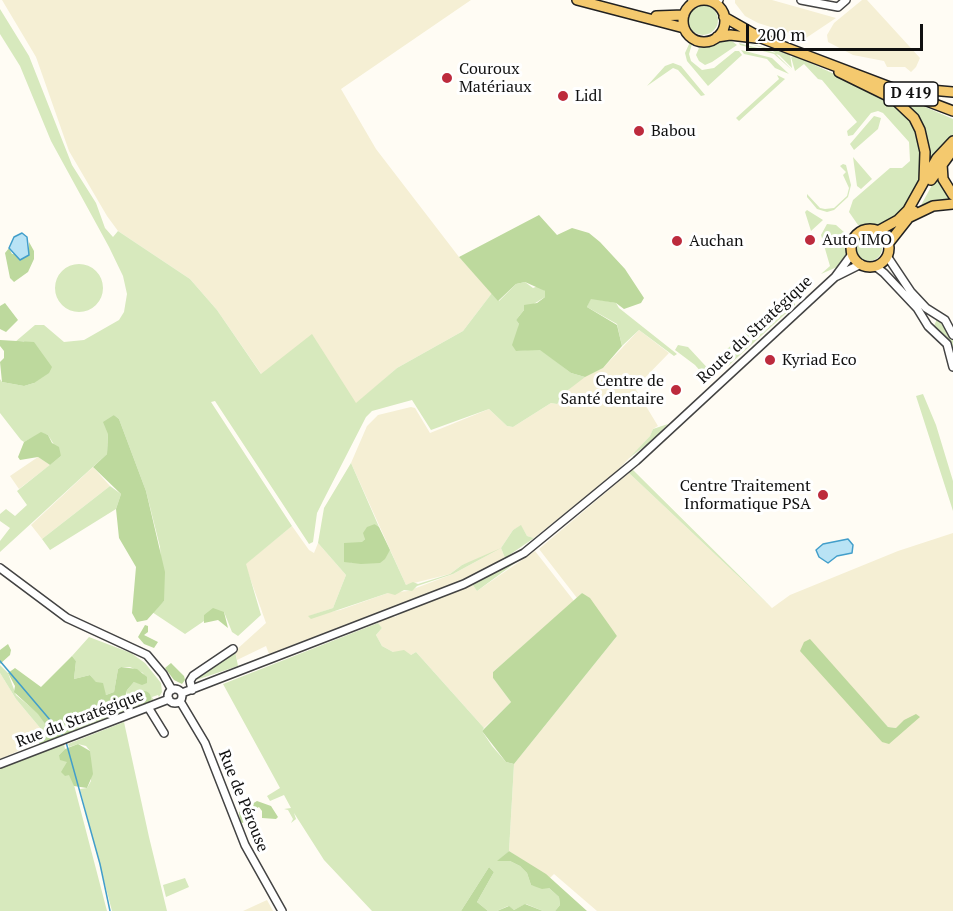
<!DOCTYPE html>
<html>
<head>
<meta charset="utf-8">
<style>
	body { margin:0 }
	#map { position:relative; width:953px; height:911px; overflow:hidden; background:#fffcf4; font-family:"PT Serif",serif }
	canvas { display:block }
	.scale { position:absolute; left:746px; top:24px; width:177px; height:27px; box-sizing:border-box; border:3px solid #101010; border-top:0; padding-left:8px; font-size:18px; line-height:21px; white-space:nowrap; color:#101010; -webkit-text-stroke:4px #fff; paint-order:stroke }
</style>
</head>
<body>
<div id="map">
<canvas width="953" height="911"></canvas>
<div class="scale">200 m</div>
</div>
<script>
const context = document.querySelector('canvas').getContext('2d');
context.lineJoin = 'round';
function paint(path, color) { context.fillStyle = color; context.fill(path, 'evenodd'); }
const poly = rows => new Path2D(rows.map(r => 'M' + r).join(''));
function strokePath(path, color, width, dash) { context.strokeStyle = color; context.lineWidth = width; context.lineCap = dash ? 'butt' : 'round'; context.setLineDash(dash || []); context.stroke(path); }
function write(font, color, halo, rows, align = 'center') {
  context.font = font + ' "PT Serif",serif'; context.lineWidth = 6; context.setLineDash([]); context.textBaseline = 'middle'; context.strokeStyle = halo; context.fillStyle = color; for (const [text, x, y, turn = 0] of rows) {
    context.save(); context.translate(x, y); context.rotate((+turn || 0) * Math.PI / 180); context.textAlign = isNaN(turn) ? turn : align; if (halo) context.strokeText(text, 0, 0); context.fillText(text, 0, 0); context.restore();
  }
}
const farmland = poly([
	[2,0,471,0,341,89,376,149,459,257,492,293,463,331,397,368,356,404,262,375,217,310,190,279,118,231,107,216,69,151,36,57],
	[735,0,772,0,836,18,806,38,758,23,745,16,735,3],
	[862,0,867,0,920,58,916,67,911,72,905,67,887,67,884,61,853,55,828,42,827,35,834,23],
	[639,330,669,353,635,388,658,426,653,429,650,436,616,472,534,538,527,536,521,526,513,530,501,548,478,560,462,565,450,574,406,585,351,463,367,426,378,415,411,407,415,408,430,433,489,409,507,426,513,427,551,403,557,404,563,399,563,395,581,378,603,368],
	[38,457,50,465,19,489,10,476],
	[93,467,110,486,42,539,31,525],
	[629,473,772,608,790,595,898,551,953,533,953,911,597,911,554,874,550,878,509,851,514,764,617,636,582,593,577,598,539,549],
	[855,692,888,727,896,728,904,720,882,742],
	[292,526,309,550,314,553,318,543,346,575,333,608,309,616,340,610,388,593,408,591,453,574,501,548,505,558,476,575,269,654,266,646,237,660,235,651,266,623,245,564],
	[535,551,574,601,493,672,493,678,511,702,484,728,416,652,411,655,393,652,382,646,376,635,382,628,378,623,387,616,395,617,417,605,423,605,472,584,477,591],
	[0,673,16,699,46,735,39,742,0,759],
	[267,900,273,911,243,911]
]);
const green = poly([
	'688 20a15 15 0 1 1 30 0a15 15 0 1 1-30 0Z',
	[0,9,29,56,72,165,96,203,105,228,113,237,118,231,190,279,217,310,261,374,312,334,356,403,397,368,463,331,492,293,499,301,516,284,525,282,533,288,538,286,545,291,545,297,524,310,516,320,519,324,516,351,540,349,571,373,585,377,563,394,563,399,557,404,551,403,513,427,507,426,489,409,431,430,412,400,372,411,366,417,323,501,317,513,313,542,309,544,215,401,211,402,292,526,246,564,261,615,238,636,232,632,224,612,204,615,204,621,185,634,152,612,164,601,160,547,146,491,119,419,114,415,108,434,107,454,0,552,0,541,10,528,0,521,0,514,6,509,15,516,27,505,17,491,61,456,48,435,41,433,24,442,21,440,0,413,0,379,2,382,24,386,34,383,24,341,15,342,35,325,44,325,64,342,84,340,119,320,124,312,127,294,123,276,109,247,51,141,20,66,0,34],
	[728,38,737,45,712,62,705,65,699,61,696,55,699,48],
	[732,39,790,54,792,68,779,55,776,54,792,70,774,54,740,45,739,43,776,53,771,50],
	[690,42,692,44,689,54,691,61,702,70,714,68,735,51,739,51,742,55,708,86,687,61,685,53],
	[741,50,772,58,789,74,775,68,767,59,744,54],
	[795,56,889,99,912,120,922,150,920,182,902,213,878,226,858,225,849,212,853,200,890,168,902,168,910,161,909,142,883,113,878,111,871,113,853,135,848,136,847,131,857,122,822,80,818,79,804,64,795,71,791,57],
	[673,63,681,66,705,95,701,96,678,70,673,68,647,86,665,66],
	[777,75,785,79,739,121,736,118,779,79],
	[877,86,953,119,953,135,938,149,926,170,915,114,904,102],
	[874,116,881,118,878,129,854,150,850,144],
	[853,157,872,179,861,189,857,186],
	[843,164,846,165,851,185,848,197,834,210,827,212,817,209,807,197,807,194,820,208,825,209,834,208,847,196,849,188,843,175,846,172,840,166],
	[937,176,952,200,920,207],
	[807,210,823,220,811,231,805,212],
	[827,224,836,225,845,233,846,257,837,267,821,274,830,266,821,235],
	'856 248a13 13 0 1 1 26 0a13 13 0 1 1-26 0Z',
	'55 288a24 24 0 1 1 48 0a24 24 0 1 1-48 0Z',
	[794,286,795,305,728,366,724,366,719,356,787,297,787,293],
	[591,298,616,303,619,308,677,354,674,356,639,330,622,346,617,324,587,307],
	[937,319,941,320,948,336,953,340,953,352,947,337,933,328],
	[678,345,688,347,714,375,708,380,695,365,675,350],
	[923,394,936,425,953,481,953,511,916,396],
	[668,424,653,440,629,458,650,436,653,429],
	[351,463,379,527,375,524,362,543,344,543,351,563,370,563,390,550,406,585,413,582,418,584,450,574,462,565,501,548,513,530,521,525,527,536,534,538,505,558,501,548,453,574,417,586,412,591,404,590,395,595,388,593,311,619,308,616,333,608,346,575,318,543,324,508],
	[632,469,772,608,629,473],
	[110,486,121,494,116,509,50,550,42,539],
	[533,550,477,591,472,584,515,562],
	[378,623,382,628,376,635,382,646,393,652,404,650,411,655,416,652,484,728,482,731,492,746,506,762,514,764,509,851,498,861,510,861,520,866,527,873,531,885,549,888,559,897,560,905,555,911,543,911,526,904,514,910,508,906,497,911,488,911,477,902,494,872,489,867,461,911,372,911,324,860,294,813,296,819,291,823,293,819,288,810,284,809,291,808,284,795,270,801,267,796,280,788,223,684],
	[89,637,131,653,145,663,161,683,162,692,159,697,158,695,152,697,154,701,151,703,149,697,138,701,142,706,77,730,75,723,89,712,127,697,127,690,134,682,147,683,143,673,130,667,121,667,118,669,114,692,106,695,90,675,74,679,76,661,72,656],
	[235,651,238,666,193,681,200,674],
	[0,665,8,673,16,695,39,714,48,728,46,735,16,699,0,673],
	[124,722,149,837,167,911,112,911,80,789,87,788,91,781,90,751,86,746,78,744,69,747,68,744],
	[64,744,65,749,59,755,68,762,107,911,0,911,0,767],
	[185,878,189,887,166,897,163,885]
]);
const forest = poly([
	[539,215,557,235,572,228,589,233,600,242,625,269,644,298,641,303,624,309,616,303,591,299,587,307,617,325,622,346,603,368,585,377,571,373,540,350,516,351,512,345,519,324,516,320,524,310,524,305,537,303,545,297,545,291,525,282,516,284,498,301,459,257],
	[29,242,34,251,34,259,28,272,14,282,10,278,5,253,9,248,12,254,29,255],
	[5,303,18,320,6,332,0,329,0,306],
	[0,340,34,342,52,367,49,373,34,383,24,386,2,382,0,362,4,358,4,351,0,346],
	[114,415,119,419,146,491,165,572,164,601,147,620,137,622,132,613,136,567,119,538,116,509,121,494,93,467,107,454,108,434,103,422],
	[41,432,48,435,52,443,59,447,61,456,50,465,38,457,20,460,18,457,24,442],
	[375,524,379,527,390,550,385,559,380,563,361,564,344,562,344,543,362,542,365,539,363,533,367,527],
	[582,593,590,598,617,636,514,764,506,762,482,731,511,702,493,678,493,672],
	[213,608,224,612,228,628,218,620,204,623,204,615],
	[145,625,148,626,148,632,144,635,158,642,154,648,144,644,138,637],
	[810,639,888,727,896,728,904,720,916,714,920,717,889,744,882,742,800,651,804,642],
	[8,644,11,650,10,655,0,664,0,650],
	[72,656,76,661,74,679,90,675,96,682,103,683,106,695,114,692,118,669,121,667,137,669,147,677,147,683,142,685,134,682,127,690,125,699,117,702,117,707,112,711,98,709,89,712,90,719,86,723,78,721,75,723,77,730,40,745,39,742,48,732,48,728,38,714,14,692,15,686,8,673,15,668,41,687],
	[171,663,184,676,185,680,182,684,174,680,165,668],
	'137 698a7 7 0 1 1 14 0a7 7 0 1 1-14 0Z',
	[78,744,90,751,93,774,87,788,74,786,69,775,65,776,61,772,67,762,60,760,59,755,65,749],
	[257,801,271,806,278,817,276,819,262,818,262,811,259,807,247,813,243,823,240,822,239,812],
	[509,851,546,874,587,911,555,911,560,905,559,897,549,888,542,889,531,885,527,873,520,866,510,861,497,861],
	[489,867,494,872,477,902,488,911,461,911],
	[525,904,543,911,497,911,509,906,514,910]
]);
const water = poly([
	[22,233,27,237,29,255,20,260,9,248,14,237,22,233],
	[848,539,853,545,852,553,837,556,828,563,819,557,816,550,823,544,848,539]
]);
const stream = poly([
	[0,661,62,734],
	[66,742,100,864,110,911]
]);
const minor = poly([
	[692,0,694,3],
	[801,0,838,7,846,0],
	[716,4,719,0],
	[887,256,911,292,926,308,945,320,953,335],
	[875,266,884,273,917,308,928,326,947,344,953,367],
	[837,276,861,264],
	[0,568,67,618,147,655,163,674,172,690],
	'168 696a7 7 0 1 1 14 0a7 7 0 1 1-14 0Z',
	[192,690,190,681,193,676,233,649],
	[182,693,464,584,524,553,636,461,835,277,852,254],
	[180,701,205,743,245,845,282,911],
	[148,707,164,733],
	[0,764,169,699]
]);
const major = poly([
	[577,0,684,28],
	'683 21a21 21 0 1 1 42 0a21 21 0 1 1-42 0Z',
	[656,16,684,15],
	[724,17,761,38,953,111],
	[717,37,730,35,756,38],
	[839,72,894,99,914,118,920,130,925,152,924,181],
	[908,88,953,92],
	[942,164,943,179,953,195],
	[931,180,953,150],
	[910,217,933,206,953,204],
	'851 248a19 19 0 1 1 38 0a19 19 0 1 1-38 0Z',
	[878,231,898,220,908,210,937,158,953,141],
	[888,244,914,211]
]);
const markers = [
	[447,78,6,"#bd2b3d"],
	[563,96,6,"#bd2b3d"],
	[639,131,6,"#bd2b3d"],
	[810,240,6,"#bd2b3d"],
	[677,241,6,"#bd2b3d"],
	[770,360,6,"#bd2b3d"],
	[676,390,6,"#bd2b3d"],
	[823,495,6,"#bd2b3d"]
];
const shields = [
	[911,94,54]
];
const shieldNames = [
	["D 419",911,94]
];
const poiNames = [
	["Couroux",459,69],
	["Matériaux",459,87],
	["Lidl",575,96],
	["Babou",651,131],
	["Auto IMO",822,240],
	["Auchan",689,241],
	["Kyriad Eco",782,360],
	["Centre de",664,381,"right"],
	["Santé dentaire",664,399,"right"],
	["Centre Traitement",811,486,"right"],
	["Informatique PSA",811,504,"right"]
];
const streetNames = [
	["Route du Stratégique",755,330,-43],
	["Rue du Stratégique",80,719,-21],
	["Rue de Pérouse",243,801,68]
];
paint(farmland, '#f5efd4');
paint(green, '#d7e9bd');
paint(forest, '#bdd99d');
paint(water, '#b9e3f5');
strokePath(water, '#429eca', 1.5);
strokePath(stream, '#429eca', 1.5);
strokePath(minor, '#434343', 10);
strokePath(major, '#212121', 12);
strokePath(minor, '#fff', 7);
strokePath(major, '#f4c96e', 9);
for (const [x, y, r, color] of markers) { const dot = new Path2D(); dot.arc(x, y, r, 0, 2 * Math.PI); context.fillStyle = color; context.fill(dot); strokePath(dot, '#fff', 2); }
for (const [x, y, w] of shields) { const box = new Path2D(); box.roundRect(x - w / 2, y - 12, w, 24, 4.5); context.fillStyle = '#fff'; context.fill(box); strokePath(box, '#101010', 1.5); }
write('bold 15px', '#101010', null, shieldNames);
write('16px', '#101010', '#fff', poiNames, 'left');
write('16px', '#101010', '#fff', streetNames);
</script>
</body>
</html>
